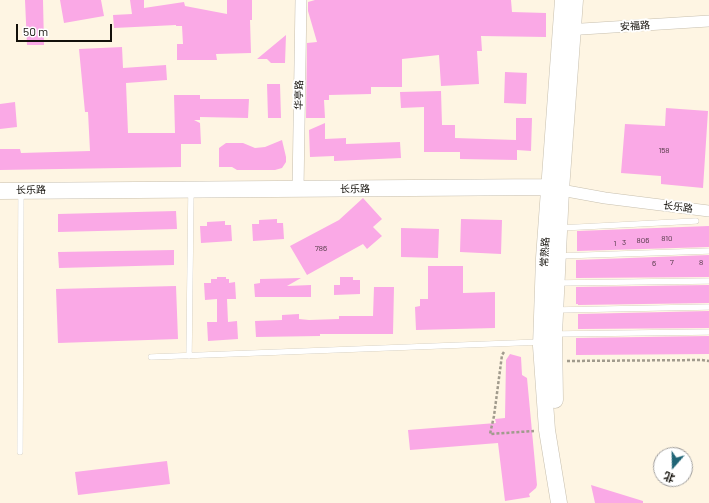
<!DOCTYPE html>
<html>
<head>
<meta charset="utf-8">
<style>
	body { margin:0 }
	#map { position:relative; width:709px; height:503px; overflow:hidden; background:#fef5e3; font-family:Barlow,"Noto Sans SC",sans-serif }
	canvas { display:block }
	.north { position:absolute; left:653px; top:447px; width:40px; height:40px; box-sizing:border-box; background:#fff; border:1px solid #a19f9d; border-radius:50%; rotate:200deg; font-size:11px; font-weight:700; line-height:16px; text-align:center; color:#13100a }
	.north::after { content:''; display:block; margin:auto; width:14px; height:18px; background:#206576; clip-path:polygon(50% 0,100% 100%,50% 72%,0 100%) }
	.scale { position:absolute; left:16px; top:24px; width:96px; height:18px; box-sizing:border-box; border:2px solid #13100a; border-top:0; padding-left:5px; font-size:12px; line-height:14px; white-space:nowrap; color:#13100a; -webkit-text-stroke:3px #fff; paint-order:stroke }
</style>
</head>
<body>
<div id="map">
<canvas width="709" height="503"></canvas>
<div class="north">北</div>
<div class="scale">50 m</div>
</div>
<script>
const context = document.querySelector('canvas').getContext('2d');
context.lineJoin = 'round';
function paint(path, color) { context.fillStyle = color; context.fill(path, 'evenodd'); }
const poly = rows => new Path2D(rows.map(r => 'M' + r).join(''));
function strokePath(path, color, width, dash) { context.strokeStyle = color; context.lineWidth = width; context.lineCap = dash ? 'butt' : 'round'; context.setLineDash(dash || []); context.stroke(path); }
function write(font, color, halo, rows, align = 'center') {
  context.font = font + ' Barlow,"Noto Sans SC",sans-serif'; context.lineWidth = 4; context.setLineDash([]); context.textBaseline = 'middle'; context.strokeStyle = halo; context.fillStyle = color; for (const [text, x, y, turn = 0] of rows) {
    context.save(); context.translate(x, y); context.rotate((+turn || 0) * Math.PI / 180); context.textAlign = isNaN(turn) ? turn : align; if (halo) context.strokeText(text, 0, 0); context.fillText(text, 0, 0); context.restore();
  }
}
const building = poly([
	[25,0,43,0,44,45,27,45],
	[60,0,101,0,104,16,64,23],
	[130,0,144,0,144,8,184,2,185,6,227,14,227,0,252,0,252,20,250,20,251,53,216,54,217,60,177,60,177,44,183,44,182,26,176,26,176,25,114,28,113,15,132,14],
	[315,0,511,0,512,12,546,13,546,37,481,36,482,51,477,51,479,84,441,86,439,55,402,59,402,87,371,87,371,94,329,95,329,100,324,100,325,118,306,118,307,43,317,42,308,11,308,2],
	[286,35,285,63,271,63,267,59,257,59],
	[122,47,123,68,166,65,167,80,126,83,128,133,175,133,174,95,200,95,200,99,249,99,248,118,200,117,200,120,194,120,200,123,201,144,181,144,181,167,0,170,0,149,20,149,21,153,90,151,88,112,85,112,79,49],
	[505,72,527,73,526,104,504,103],
	[267,84,280,84,281,118,268,118],
	[441,91,442,125,455,125,455,138,516,140,516,118,532,118,531,151,517,150,517,160,460,159,460,152,424,152,424,107,401,108,400,92],
	[15,102,17,127,0,129,0,104],
	[666,108,708,111,703,188,661,184,661,176,621,173,625,124,665,126],
	[325,123,325,139,346,138,346,144,400,142,401,158,334,161,334,156,310,157,309,130],
	[282,140,286,157,286,162,282,168,275,170,237,170,232,167,219,167,219,148,226,143,243,143,255,148,265,147],
	[363,198,382,219,373,227,382,236,367,249,363,244,307,275,290,246,339,220],
	[176,211,177,229,58,232,58,214],
	[277,219,277,223,283,223,284,239,253,241,252,224,259,224,259,220],
	[461,219,502,220,501,254,460,252],
	[225,221,225,225,231,225,232,241,201,243,200,226,207,226,207,222],
	[709,226,709,247,577,251,577,231],
	[401,228,439,229,438,258,401,257],
	[174,250,174,265,59,268,58,252],
	[709,255,709,277,576,278,576,260],
	[428,266,463,266,463,293,495,292,495,328,416,330,415,307,420,306,420,299,428,299],
	[217,277,226,277,226,279,229,279,229,283,235,282,236,299,227,299,228,322,237,321,238,339,208,341,207,322,217,322,217,299,205,300,204,283,211,283,211,279,217,279],
	[340,277,353,277,353,280,360,280,360,294,334,295,334,285,340,285],
	[301,278,287,286,311,285,311,297,255,297,254,284,260,283,260,279],
	[709,285,709,303,578,305,578,304,576,304,576,287],
	[176,286,178,339,58,343,56,289],
	[374,287,394,287,393,334,320,334,320,336,256,337,255,321,282,320,282,315,299,314,299,319,309,320,339,319,339,316,373,316],
	[709,311,709,328,578,329,578,314],
	[709,336,709,354,576,355,576,338],
	[510,354,521,357,522,375,527,378,537,485,536,488,529,494,530,497,505,501,498,443,410,450,408,430,496,423,495,419,505,418,506,360],
	[167,461,170,484,78,495,75,472],
	[591,485,643,501,643,503,595,503]
]);
const path = poly([
	[504,352,502,355,494,416,490,434,534,431],
	[567,361,702,360,709,361]
]);
const lane = poly([
	[560,228,696,221],
	[558,256,709,251],
	[557,283,709,281],
	[557,310,709,307],
	[556,334,709,332],
	[189,356,191,190],
	[151,357,541,342],
	[20,452,21,193]
]);
const street = poly([
	[566,30,709,21],
	[298,190,301,0],
	[561,190,605,198,709,211]
]);
const secondary = poly([
	[0,191,549,187,561,190],
	[555,400,554,334,561,190,575,0],
	[559,503,547,430,541,346,544,258,563,0]
]);
const numberNames = [
	["158",664,150],
	["810",667,238],
	["806",643,240],
	["3",624,242],
	["1",615,243],
	["786",321,248],
	["7",672,262],
	["8",701,262],
	["6",654,263]
];
const streetNames = [
	["安福路",635,26,-4],
	["华亭路",299,95,-89],
	["长乐路",355,189,-1],
	["长乐路",31,190,-1],
	["长乐路",678,207,7],
	["常熟路",545,252,-87]
];
paint(building, '#faa9e6');
strokePath(lane, '#c7bfae', 6);
strokePath(street, '#c7bfae', 12);
strokePath(secondary, '#c7bfae', 17);
strokePath(path, '#a19b8d', 2.5, [3, 2]);
strokePath(lane, '#fff', 5.5);
strokePath(street, '#fff', 11);
strokePath(secondary, '#fff', 16);
write('8px', '#4d3641', null, numberNames);
write('10px', '#13100a', '#fff', streetNames);
</script>
</body>
</html>
